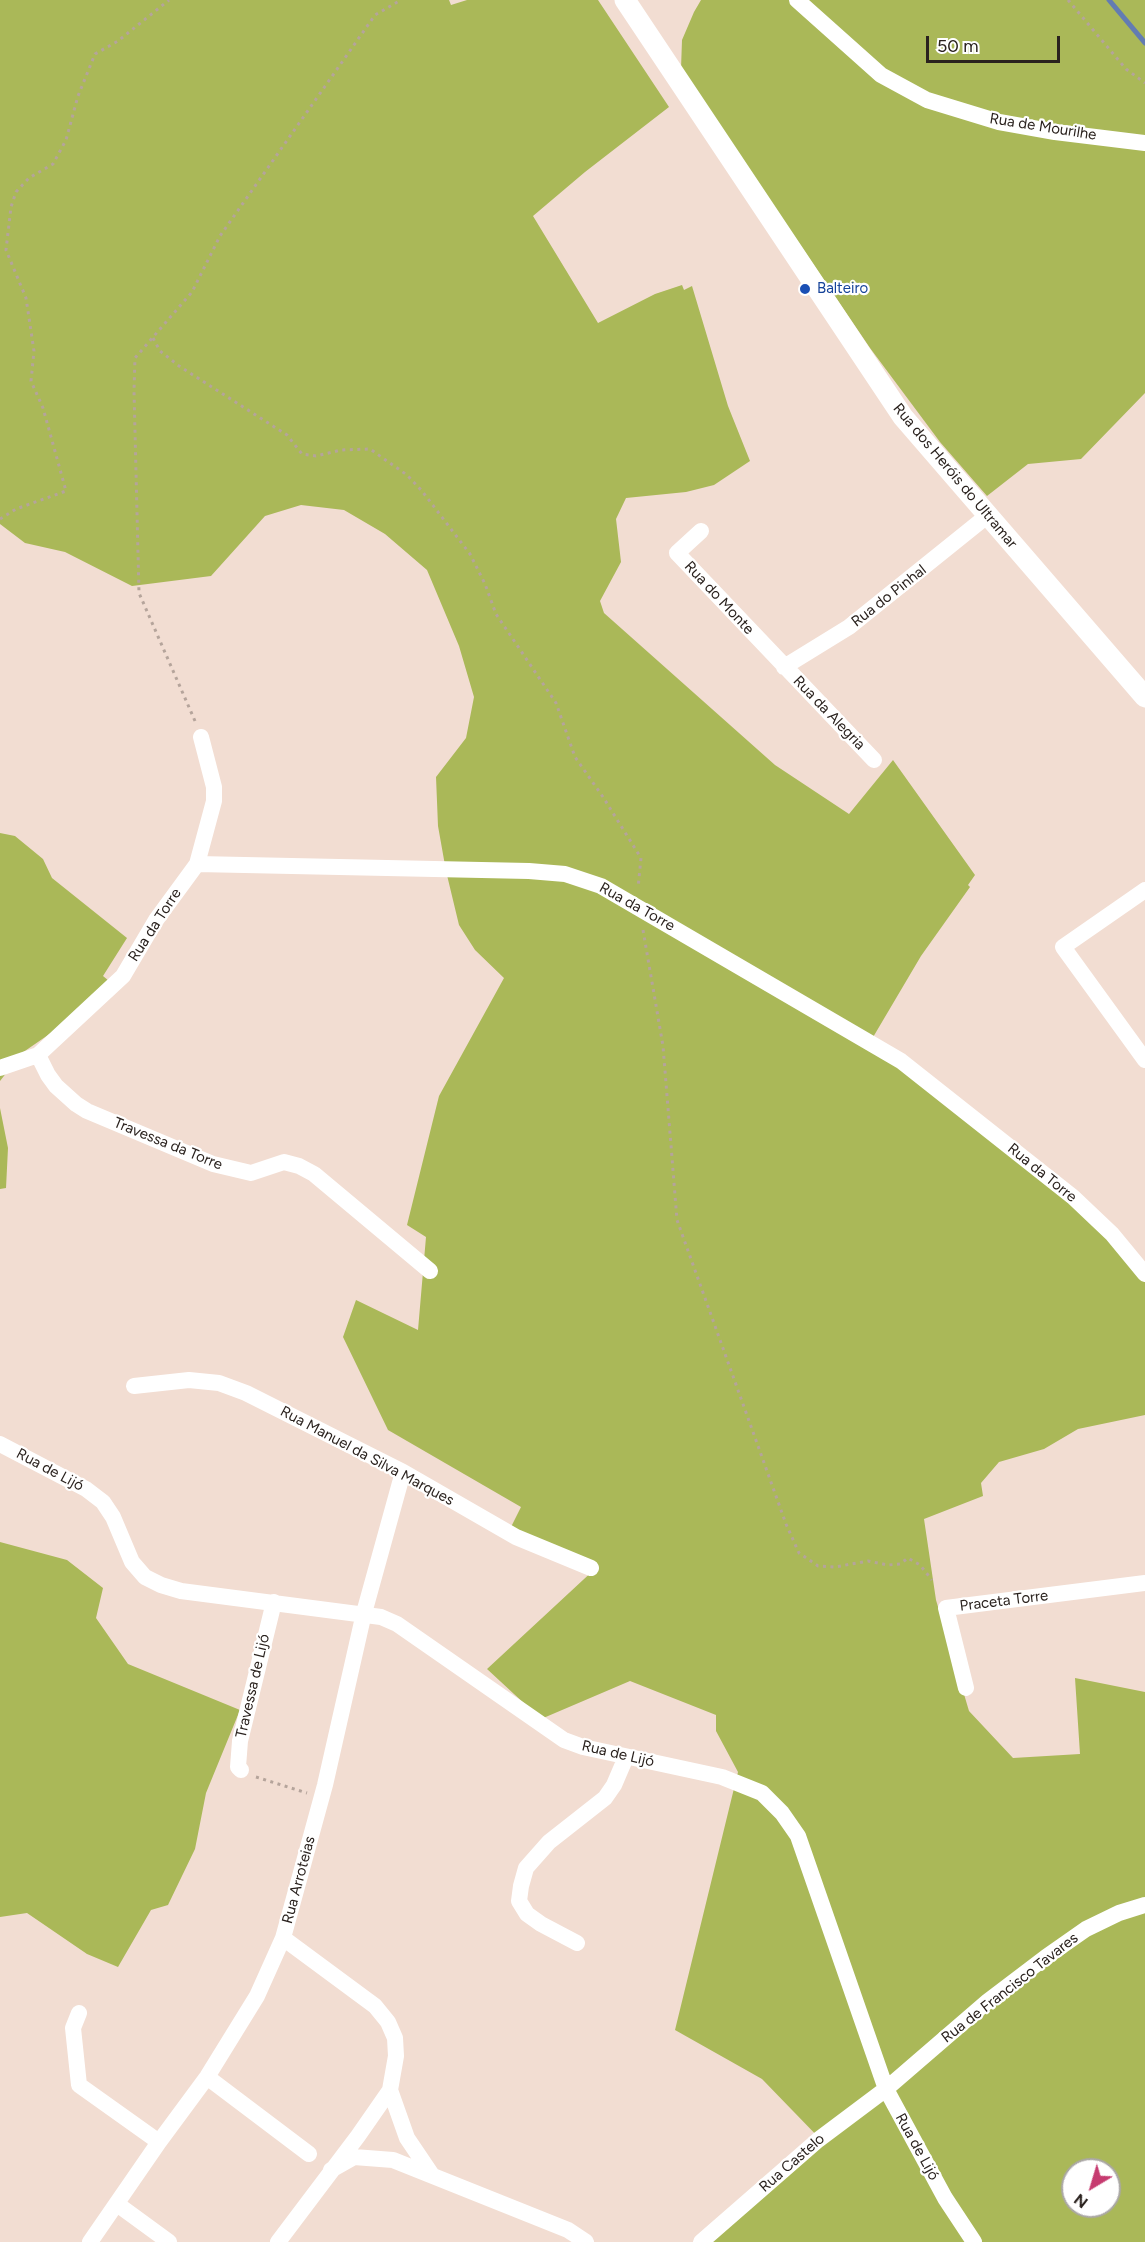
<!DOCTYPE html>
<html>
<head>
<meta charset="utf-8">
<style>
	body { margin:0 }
	#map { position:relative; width:1145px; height:2242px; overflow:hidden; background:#f2ddd2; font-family:Figtree,sans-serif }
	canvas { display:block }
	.north { position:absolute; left:1061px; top:2158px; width:60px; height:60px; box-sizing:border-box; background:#fff; border:2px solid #aaa7a5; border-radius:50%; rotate:218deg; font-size:16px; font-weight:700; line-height:24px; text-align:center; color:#2a221e }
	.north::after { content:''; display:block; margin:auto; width:21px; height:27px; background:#c63b70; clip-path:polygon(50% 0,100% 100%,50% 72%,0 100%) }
	.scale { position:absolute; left:926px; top:36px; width:134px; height:27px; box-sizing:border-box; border:3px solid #2a221e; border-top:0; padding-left:8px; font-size:18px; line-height:21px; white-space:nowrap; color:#2a221e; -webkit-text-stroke:4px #fff; paint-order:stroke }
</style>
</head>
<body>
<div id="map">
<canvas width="1145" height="2242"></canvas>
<div class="north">N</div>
<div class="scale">50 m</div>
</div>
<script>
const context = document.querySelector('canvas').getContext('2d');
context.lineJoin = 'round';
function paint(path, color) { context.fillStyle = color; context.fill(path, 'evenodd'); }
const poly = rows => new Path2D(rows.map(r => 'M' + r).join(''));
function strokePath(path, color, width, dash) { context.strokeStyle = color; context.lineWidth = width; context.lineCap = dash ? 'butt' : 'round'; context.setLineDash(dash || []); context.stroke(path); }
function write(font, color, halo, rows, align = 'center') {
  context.font = font + ' Figtree,sans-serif'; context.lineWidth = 4.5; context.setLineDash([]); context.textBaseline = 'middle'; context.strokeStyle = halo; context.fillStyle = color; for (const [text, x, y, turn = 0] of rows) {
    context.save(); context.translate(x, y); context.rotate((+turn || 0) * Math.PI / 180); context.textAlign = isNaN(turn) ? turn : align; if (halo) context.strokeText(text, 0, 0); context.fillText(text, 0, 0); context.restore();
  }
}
const forest = poly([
	[0,0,449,0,451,5,467,0,598,0,669,107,585,172,533,216,598,323,655,294,682,285,684,290,692,286,728,406,750,461,714,485,686,492,626,498,616,519,621,562,600,601,604,613,775,765,849,814,893,760,975,875,968,885,970,887,921,956,869,1044,1017,1153,1145,1271,1145,1415,1078,1429,1044,1449,999,1462,981,1483,983,1496,924,1519,936,1600,969,1711,1013,1758,1080,1754,1075,1678,1145,1692,1145,2242,712,2242,824,2143,762,2079,675,2030,738,1772,716,1731,716,1715,630,1681,541,1719,487,1669,597,1567,510,1529,521,1507,388,1430,343,1337,356,1300,418,1330,426,1237,407,1225,439,1096,504,978,475,950,459,925,446,871,438,826,436,777,466,738,474,697,459,646,427,570,385,534,344,510,301,505,265,516,211,576,132,586,65,552,25,543,0,524],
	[1073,2170,1109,2170,1109,2206,1073,2206],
	[701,0,1145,0,1145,393,1081,459,1028,464,987,496,940,442,870,348,681,69,682,40,694,12],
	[0,833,15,836,43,859,52,878,127,938,103,976,109,981,64,1024,22,1053,0,1081],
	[0,1108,8,1148,6,1188,0,1189],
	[0,1542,67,1560,103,1588,96,1618,128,1664,240,1710,206,1793,195,1849,168,1905,151,1910,118,1967,87,1954,27,1913,0,1917]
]);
const stream = poly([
	[1109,0,1145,43]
]);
const path = poly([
	[1068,0,1126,69,1145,83],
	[153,338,160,351,179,366,287,435,302,454,316,456,341,450,370,449,407,475,422,491,470,554,485,584,496,614,556,703,575,757,603,797,641,858,638,888],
	[0,519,16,509,66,491,43,408,31,381,34,351,26,298,6,250,11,207,16,192,29,178,53,164,66,140,78,96,95,54,118,41,169,0],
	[195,721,139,593,134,391,135,358,192,292,220,236,375,15,401,0],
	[643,930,663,1046,677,1220,786,1524,799,1553,818,1566,835,1567,868,1561,888,1565,900,1564,908,1558,920,1565,932,1580],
	[256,1777,307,1793]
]);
const minor = poly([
	[797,0,881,75,927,100,999,122,1055,132,1145,143],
	[701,531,677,553,874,760],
	[784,667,849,627,987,516],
	[197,864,214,801,214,787,201,737],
	[1145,890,1063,947,1145,1060],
	[38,1055,48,1075,56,1086,76,1104,87,1111,213,1164,251,1173,284,1162,299,1166,314,1174,430,1271],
	[0,1068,38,1055,123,976,156,920,197,864,529,871,565,874,601,886,901,1061,1073,1197,1112,1234,1145,1274],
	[134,1386,189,1380,219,1383,246,1393,403,1472,516,1537,591,1568],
	[0,1444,86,1489,103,1502,113,1517,132,1562,145,1577,161,1585,181,1591,381,1617,397,1624,564,1740,583,1747,722,1777,762,1793,782,1813,798,1836,886,2089,945,2198,974,2242],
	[966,1688,946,1608,1145,1583],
	[241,1770,238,1767,240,1741,274,1602],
	[283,1938,375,2006,388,2022,395,2038,396,2056,390,2090,407,2138,432,2175],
	[577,1943,541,1924,527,1914,519,1901,521,1886,526,1868,549,1842,605,1798,614,1785,626,1757],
	[79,2013,73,2028,79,2085,159,2142],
	[207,2077,309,2154],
	[331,2170,354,2157,393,2160,568,2230,586,2242],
	[117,2204,169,2242],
	[90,2242,159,2142,207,2077,257,1996,283,1938,325,1785,364,1613,403,1472],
	[278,2242,358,2136,390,2090],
	[701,2242,818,2140,886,2089,988,2001,1046,1957,1086,1929,1119,1913,1145,1905]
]);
const tertiary = poly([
	[625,0,903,417,1145,697]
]);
const markers = [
	[805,289,6,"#1a4fb4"]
];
const streetNames = [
	["Rua de Mourilhe",1043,127,9],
	["Rua dos Heróis do Ultramar",955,476,50],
	["Rua do Pinhal",889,596,-38],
	["Rua do Monte",719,598,47],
	["Rua da Alegria",829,713,46],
	["Rua da Torre",637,907,29],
	["Rua da Torre",155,925,-57],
	["Travessa da Torre",168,1144,22],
	["Rua da Torre",1042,1173,39],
	["Rua Manuel da Silva Marques",367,1456,28],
	["Rua de Lijó",50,1470,28],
	["Praceta Torre",1004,1601,-7],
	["Travessa de Lijó",253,1686,-77],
	["Rua de Lijó",618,1754,13],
	["Rua Arroteias",299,1880,-75],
	["Rua de Francisco Tavares",1010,1988,-38],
	["Rua de Lijó",917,2147,61],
	["Rua Castelo",792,2163,-41]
];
const transitNames = [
	["Balteiro",817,289]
];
paint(forest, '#aab858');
strokePath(stream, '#637cb2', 5);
strokePath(path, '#b5a49b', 3, [3, 4.5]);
strokePath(minor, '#fff', 16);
strokePath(tertiary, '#fff', 21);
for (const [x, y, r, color] of markers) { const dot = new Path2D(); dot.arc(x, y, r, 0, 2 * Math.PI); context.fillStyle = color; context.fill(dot); strokePath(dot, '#fff', 2); }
write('15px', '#2a221e', '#fff', streetNames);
write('15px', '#164399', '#fff', transitNames, 'left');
</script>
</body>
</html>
